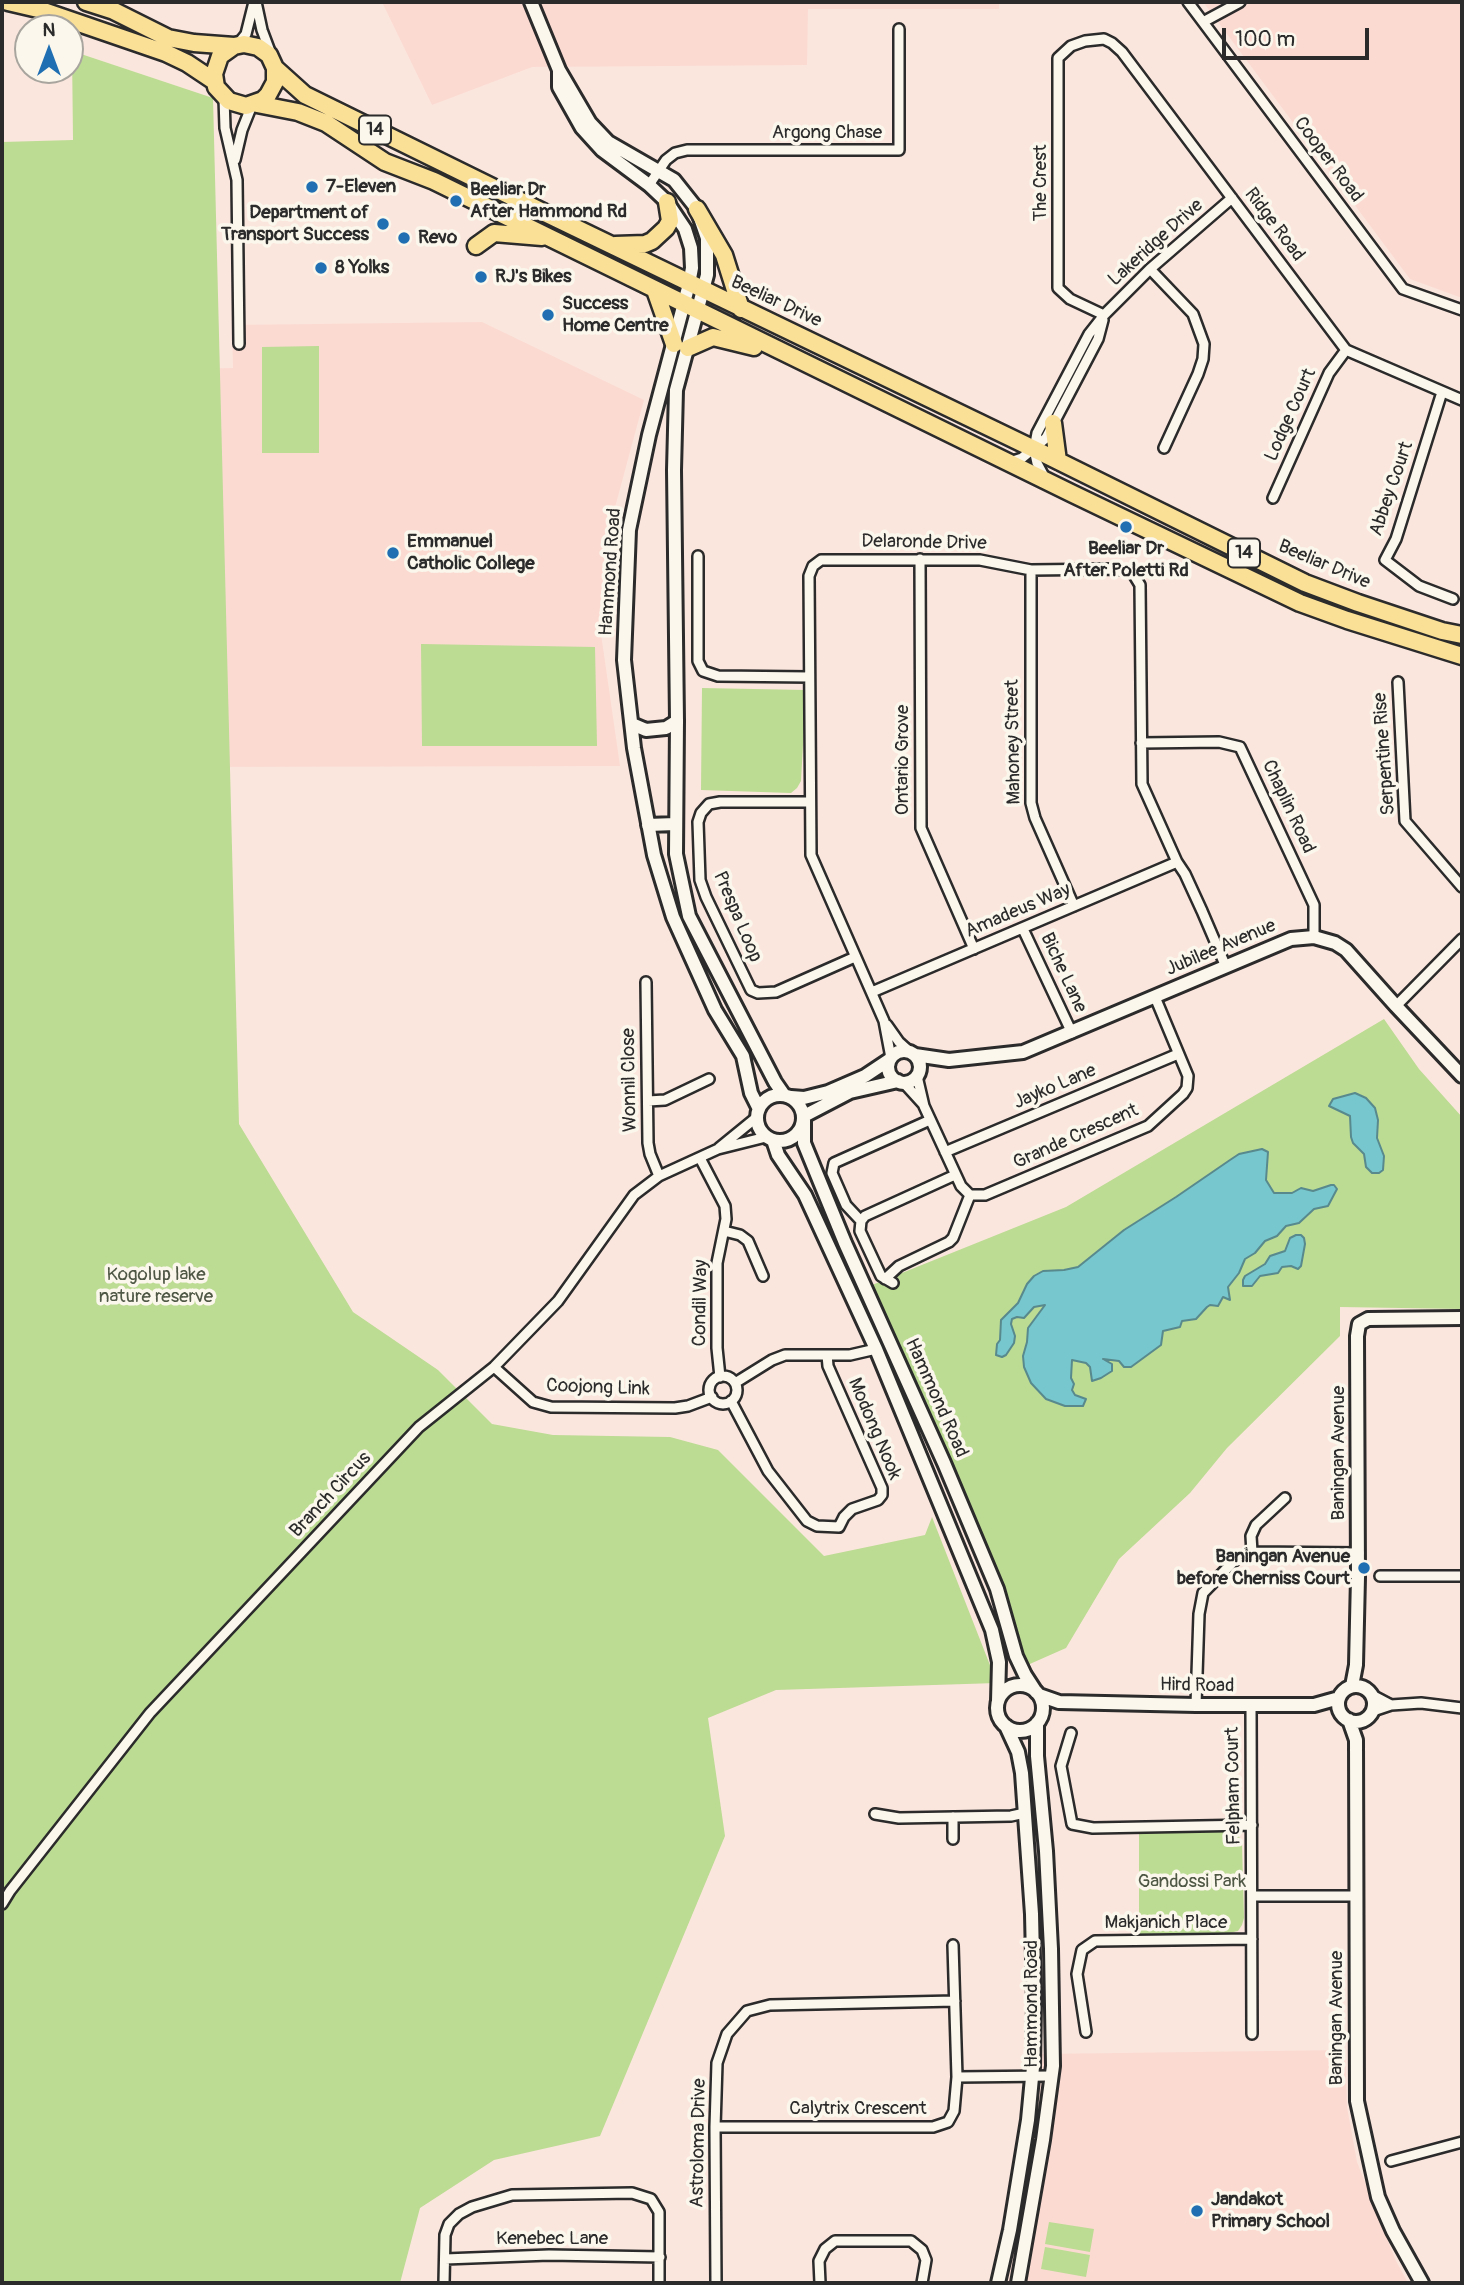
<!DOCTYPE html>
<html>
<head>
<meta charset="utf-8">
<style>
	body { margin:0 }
	#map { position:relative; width:1464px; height:2285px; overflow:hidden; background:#fbe6dd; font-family:Pangolin,sans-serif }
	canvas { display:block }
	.frame { position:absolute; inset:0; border:4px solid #2b2b2b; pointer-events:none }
	.north { position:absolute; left:14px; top:14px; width:70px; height:70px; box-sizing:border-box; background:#fbf7ec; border:2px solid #a8a59f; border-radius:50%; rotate:0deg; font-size:19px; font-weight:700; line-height:28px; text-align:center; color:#2b2b2b }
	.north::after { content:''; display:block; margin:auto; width:24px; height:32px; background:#1f6fb2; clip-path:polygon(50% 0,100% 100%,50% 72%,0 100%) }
	.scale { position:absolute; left:1222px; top:28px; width:147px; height:32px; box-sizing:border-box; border:4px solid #2b2b2b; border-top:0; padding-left:9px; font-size:21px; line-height:24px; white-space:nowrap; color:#2b2b2b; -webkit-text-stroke:5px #fbf7ec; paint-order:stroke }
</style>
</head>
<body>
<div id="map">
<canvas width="1464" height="2285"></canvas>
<div class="frame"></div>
<div class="north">N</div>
<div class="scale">100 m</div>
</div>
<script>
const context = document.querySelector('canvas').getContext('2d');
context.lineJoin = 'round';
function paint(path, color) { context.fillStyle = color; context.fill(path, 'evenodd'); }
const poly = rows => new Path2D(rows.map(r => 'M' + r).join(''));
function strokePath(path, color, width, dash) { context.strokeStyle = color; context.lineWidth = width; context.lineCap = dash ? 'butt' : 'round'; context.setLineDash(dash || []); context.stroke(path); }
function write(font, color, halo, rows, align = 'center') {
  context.font = font + ' Pangolin,sans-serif'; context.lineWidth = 7; context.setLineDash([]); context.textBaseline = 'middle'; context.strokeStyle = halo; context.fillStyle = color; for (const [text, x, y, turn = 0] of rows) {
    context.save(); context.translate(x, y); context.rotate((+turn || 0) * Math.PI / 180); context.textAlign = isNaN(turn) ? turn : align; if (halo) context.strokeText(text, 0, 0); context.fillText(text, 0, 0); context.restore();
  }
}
const built = poly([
	[382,2,999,2,999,9,808,9,807,65,532,67,432,105],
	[1203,2,1462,2,1462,298,1410,279],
	[482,322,644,400,614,511,601,595,600,627,620,766,184,767,175,369,233,368,232,325],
	[1345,2050,1347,2107,1357,2162,1395,2259,1408,2283,1008,2283,1041,2054]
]);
const green = poly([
	[72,51,213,98,239,1124,353,1312,438,1370,492,1424,553,1435,670,1437,718,1450,824,1556,925,1535,932,1517,997,1683,776,1690,708,1718,725,1836,600,2136,494,2160,420,2208,400,2283,2,2283,2,142,73,140],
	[319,346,319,453,262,453,262,347],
	[421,644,595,647,597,746,422,746],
	[702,688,806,690,801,781,797,788,791,793,701,790],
	[1384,1019,1419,1069,1462,1117,1462,1309,1340,1307,1340,1336,1227,1448,1190,1493,1119,1559,1066,1648,1023,1667,872,1285,1066,1207],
	[1221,1830,1231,1831,1238,1835,1242,1842,1244,1918,1242,1925,1238,1931,1229,1933,1139,1934,1139,1832],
	[1049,2222,1094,2229,1090,2252,1045,2244],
	[1045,2247,1090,2255,1086,2277,1041,2269]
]);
const water = poly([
	[1355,1093,1366,1098,1375,1108,1378,1120,1377,1138,1384,1156,1383,1170,1379,1173,1372,1173,1366,1167,1364,1154,1353,1143,1351,1137,1350,1116,1329,1106,1333,1099,1355,1093],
	[1262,1149,1268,1152,1266,1180,1274,1193,1292,1193,1301,1188,1313,1191,1331,1185,1334,1185,1337,1189,1328,1206,1314,1209,1299,1223,1286,1226,1277,1236,1265,1241,1255,1253,1245,1259,1239,1273,1228,1287,1230,1300,1223,1297,1218,1306,1210,1305,1207,1307,1196,1319,1182,1321,1180,1327,1163,1331,1161,1345,1131,1367,1124,1367,1119,1361,1103,1359,1112,1364,1112,1371,1101,1378,1092,1381,1090,1367,1086,1363,1072,1360,1071,1378,1074,1384,1072,1390,1075,1395,1086,1399,1083,1406,1065,1406,1046,1399,1031,1383,1024,1367,1023,1356,1027,1342,1028,1328,1045,1305,1034,1307,1024,1318,1017,1317,1012,1319,1011,1324,1015,1336,1014,1343,1006,1355,1002,1357,996,1355,997,1344,1000,1340,1001,1320,1018,1303,1027,1284,1034,1276,1043,1271,1064,1270,1078,1267,1124,1230,1176,1197,1230,1160,1239,1154,1262,1149],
	[1296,1235,1301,1235,1304,1238,1305,1244,1301,1266,1298,1269,1291,1266,1282,1267,1278,1273,1260,1276,1252,1286,1243,1286,1243,1280,1245,1276,1265,1264,1270,1256,1285,1251,1290,1238,1296,1235]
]);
const street = poly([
	[256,2,262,30,271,54],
	[1188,2,1403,289,1462,310],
	[1203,22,1240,2],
	[238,44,246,34,254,2],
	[224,98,225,128,237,180,239,344],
	[235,160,242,130,252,105],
	[649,185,666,160,675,153,687,150,899,150,899,29],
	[1150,269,1193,314,1204,344,1203,359,1198,374,1164,448],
	[1104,315,1070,299,1058,288,1058,58,1071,46,1085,41,1104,39,1112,43,1122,52,1346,350,1462,400],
	[1442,392,1396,539,1385,560,1419,586,1453,599],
	[1010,462,1022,458,1046,438,1098,339,1103,320],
	[1045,478,1037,463,1034,449,1037,433,1089,334,1104,315,1150,269,1232,198],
	[1273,498,1329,373,1346,350],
	[698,556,698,661,703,671,718,676,809,677],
	[920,559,921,828,974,949],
	[1031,570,1031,803,1035,818,1074,906],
	[1398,682,1405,821,1462,887],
	[1141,743,1219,742,1240,747,1314,905,1314,937],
	[809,802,720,802,709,804,701,813,698,822,700,880,706,897,751,990,758,993,776,992,855,957],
	[1023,929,1072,1033],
	[646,982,648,1143,650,1154,659,1176],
	[872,992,1177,862],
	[1396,1006,1462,939],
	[887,1025,899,1042,909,1051],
	[891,1058,884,1021,811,855,809,576,813,566,821,560,980,560,1031,570,1115,569,1132,572,1140,585,1142,784,1177,862,1185,874,1202,911,1226,967],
	[917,1076,924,1106,961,1186,970,1195,985,1195,1148,1126,1183,1094,1187,1088,1188,1076,1155,997],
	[903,1082,923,1104],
	[648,1101,665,1100,709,1079],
	[719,1148,757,1117],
	[945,1152,1178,1054],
	[700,1158,725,1206,726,1219,717,1263,717,1348,720,1377],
	[861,1221,846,1205,832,1173,834,1163,930,1120],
	[724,1231,740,1235,748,1241,763,1276],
	[885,1279,899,1266,949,1242,953,1238,970,1195],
	[893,1283,881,1276,860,1231,861,1221,865,1216,955,1175],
	[494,1367,533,1402,551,1407,675,1408,688,1406,712,1397],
	'709 1390a14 14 0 1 1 28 0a14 14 0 1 1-28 0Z',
	[735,1383,772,1360,785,1355,850,1355,876,1349],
	[731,1401,768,1471,807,1521,817,1526,839,1527,844,1517,852,1509,878,1500,882,1495,882,1488,828,1366,827,1355],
	[1252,1552,1251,1536,1256,1525,1285,1498],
	[1380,1576,1462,1576],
	[1372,1695,1391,1705],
	[1196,1705,1199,1614,1203,1593,1236,1559,1252,1552,1359,1553],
	[1251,1706,1252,2034],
	[1373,1711,1391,1705,1421,1703,1462,1708],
	[1071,1733,1061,1766,1072,1824,1093,1828,1252,1825],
	[875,1814,899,1818,1011,1816,1025,1813],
	[953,1817,953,1839],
	[1253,1896,1356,1896],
	[2,1904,10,1891,150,1713,419,1427,494,1367,558,1301,634,1195,659,1176,718,1149,766,1137],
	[1086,2032,1077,1974,1082,1950,1095,1941,1252,1939],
	[957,2077,1051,2076],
	[715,2127,933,2127,948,2122,954,2111,957,2077,953,1945],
	[1391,2161,1462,2142],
	[445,2259,549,2255,660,2257],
	[444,2283,445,2235,449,2224,459,2214,472,2207,512,2195,632,2193,651,2199,659,2212,659,2283],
	[716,2283,715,2127,717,2063,727,2034,747,2011,770,2005,955,2001],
	[820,2283,819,2261,825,2249,835,2241,911,2241,922,2250,926,2260,922,2283]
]);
const secondary = poly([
	[531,2,559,70,590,123,608,142,674,180,697,209,707,238,707,275,676,390,674,470,677,721,676,854,689,916,775,1082,784,1095],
	[559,71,559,87,582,128,602,150,649,185,667,202,685,229,691,248,692,268,689,284,649,435,629,530,624,660,634,748,654,855,673,917,715,1010,743,1056,751,1093,759,1109],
	[632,724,646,730,666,728,677,721],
	[648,825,675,824],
	'888 1067a16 16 0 1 1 32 0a16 16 0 1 1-32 0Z',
	[915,1055,949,1060,1023,1052,1291,939,1314,937,1335,943,1346,950,1396,1006,1462,1076],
	'757 1118a23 23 0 1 1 46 0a23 23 0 1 1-46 0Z',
	[791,1097,804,1098,828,1092,865,1076,889,1060],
	[804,1116,850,1092,898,1081],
	[804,1120,804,1143,845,1243,944,1463,997,1589,1016,1656,1025,1675,1036,1692],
	[773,1140,778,1155,805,1195,876,1349,992,1630,999,1662,998,1701],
	'997 1708a23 23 0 1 1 46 0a23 23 0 1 1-46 0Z',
	[1352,1686,1356,1665,1358,1577,1357,1336,1359,1324,1368,1319,1462,1318],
	'1338 1704a18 18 0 1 1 36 0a18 18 0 1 1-36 0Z',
	[1039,1695,1059,1702,1196,1705,1314,1705,1339,1698],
	[1349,1720,1356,1740,1357,2101,1378,2197,1393,2231,1422,2283],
	[998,2283,1010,2230,1028,2120,1033,2067,1034,2004,1032,1914,1022,1773,1018,1752,1006,1726],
	[1018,2283,1043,2140,1053,2066,1051,1949,1046,1851,1037,1756,1037,1723]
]);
const highway = poly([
	[8,2,38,9,166,53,187,63,214,81],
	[86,2,114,11,168,38,194,43,234,46,244,44,258,47,269,55,275,68,305,95,547,214,1034,449,1305,583,1358,603,1442,631,1462,635],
	[234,46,220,56,214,74,216,87,229,101,246,106,263,100,268,95,275,82,275,68],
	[257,104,298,112,326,123,385,162,434,181,1073,494,1300,603,1347,620,1462,656],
	[697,209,724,255,741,309],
	[615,245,645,244,652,241,666,228,670,221,667,202],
	[476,246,494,233,542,237],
	[655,290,674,344],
	[688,348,713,337,754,347],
	[1053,423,1058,461]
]);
const markers = [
	[312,187,7,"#1f6fb2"],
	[456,201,7,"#1f6fb2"],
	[383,224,7,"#1f6fb2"],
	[404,238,7,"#1f6fb2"],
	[321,268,7,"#1f6fb2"],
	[481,277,7,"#1f6fb2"],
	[548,315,7,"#1f6fb2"],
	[1126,527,7,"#1f6fb2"],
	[393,553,7,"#1f6fb2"],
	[1364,1568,7,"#1f6fb2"],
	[1197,2211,7,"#1f6fb2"]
];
const shields = [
	[375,130,32],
	[1244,553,32]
];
const shieldNames = [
	["14",375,130],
	["14",1244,553]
];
const streetNames = [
	["Argong Chase",827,133],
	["Cooper Road",1328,160,53],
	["The Crest",1041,183,-90],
	["Ridge Road",1274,225,53],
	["Lakeridge Drive",1156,243,-42],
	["Beeliar Drive",776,302,25],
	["Lodge Court",1291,415,-66],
	["Abbey Court",1392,489,-71],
	["Delaronde Drive",924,543,1],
	["Beeliar Drive",1324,565,23],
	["Hammond Road",611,572,-86],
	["Mahoney Street",1014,742,-91],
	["Serpentine Rise",1385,754,-94],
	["Ontario Grove",903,760,-90],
	["Chaplin Road",1288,807,65],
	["Amadeus Way",1018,911,-23],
	["Prespa Loop",737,917,67],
	["Jubilee Avenue",1221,948,-23],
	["Biche Lane",1063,973,65],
	["Wonnil Close",630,1080,-91],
	["Jayko Lane",1055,1087,-23],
	["Grande Crescent",1076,1137,-24],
	["Condil Way",701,1303,-89],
	["Coojong Link",598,1388,2],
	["Hammond Road",936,1398,66],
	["Modong Nook",874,1429,67],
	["Baningan Avenue",1339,1453,-90],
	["Branch Circus",331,1495,-47],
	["Hird Road",1197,1686,1],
	["Felpham Court",1234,1786,-91],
	["Makjanich Place",1166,1923],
	["Hammond Road",1032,2004,-90],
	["Baningan Avenue",1337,2018,-90],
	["Calytrix Crescent",858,2109],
	["Astroloma Drive",699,2143,-89],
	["Kenebec Lane",552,2239]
];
const poiNames = [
	["7-Eleven",326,187],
	["Beeliar Dr",470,190],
	["After Hammond Rd",470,212],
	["Department of",369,213,"right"],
	["Transport Success",369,235,"right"],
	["Revo",418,238],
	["8 Yolks",335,268],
	["RJ's Bikes",495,277],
	["Success",562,304],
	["Home Centre",562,326],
	["Emmanuel",407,542],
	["Catholic College",407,564],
	["Beeliar Dr",1126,549,"center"],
	["After Poletti Rd",1126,571,"center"],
	["Baningan Avenue",1350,1557,"right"],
	["before Cherniss Court",1350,1579,"right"],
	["Jandakot",1211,2200],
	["Primary School",1211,2222]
];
const parkNames = [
	["Kogolup lake",156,1275],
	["nature reserve",156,1297],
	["Gandossi Park",1192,1882]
];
paint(built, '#fbdad2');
paint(green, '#bcdb93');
paint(water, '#76c7ce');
strokePath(water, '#58898d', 2);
strokePath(street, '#2b2b2b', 14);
strokePath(secondary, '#2b2b2b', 18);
strokePath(highway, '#2b2b2b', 21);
strokePath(street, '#fbf7ec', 9);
strokePath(secondary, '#fbf7ec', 12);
strokePath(highway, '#fadf96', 16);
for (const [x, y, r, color] of markers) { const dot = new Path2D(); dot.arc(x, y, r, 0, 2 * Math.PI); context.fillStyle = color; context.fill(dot); strokePath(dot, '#fbf7ec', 2.5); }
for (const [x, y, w] of shields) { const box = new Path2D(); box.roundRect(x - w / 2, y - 14.5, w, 29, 5); context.fillStyle = '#fbf7ec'; context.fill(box); strokePath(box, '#2b2b2b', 2); }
write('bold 18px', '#2b2b2b', null, shieldNames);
write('19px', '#2b2b2b', '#fbf7ec', streetNames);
write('bold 19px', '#2b2b2b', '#fbf7ec', poiNames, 'left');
write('19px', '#4f5745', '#fbf7ec', parkNames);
</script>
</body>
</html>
